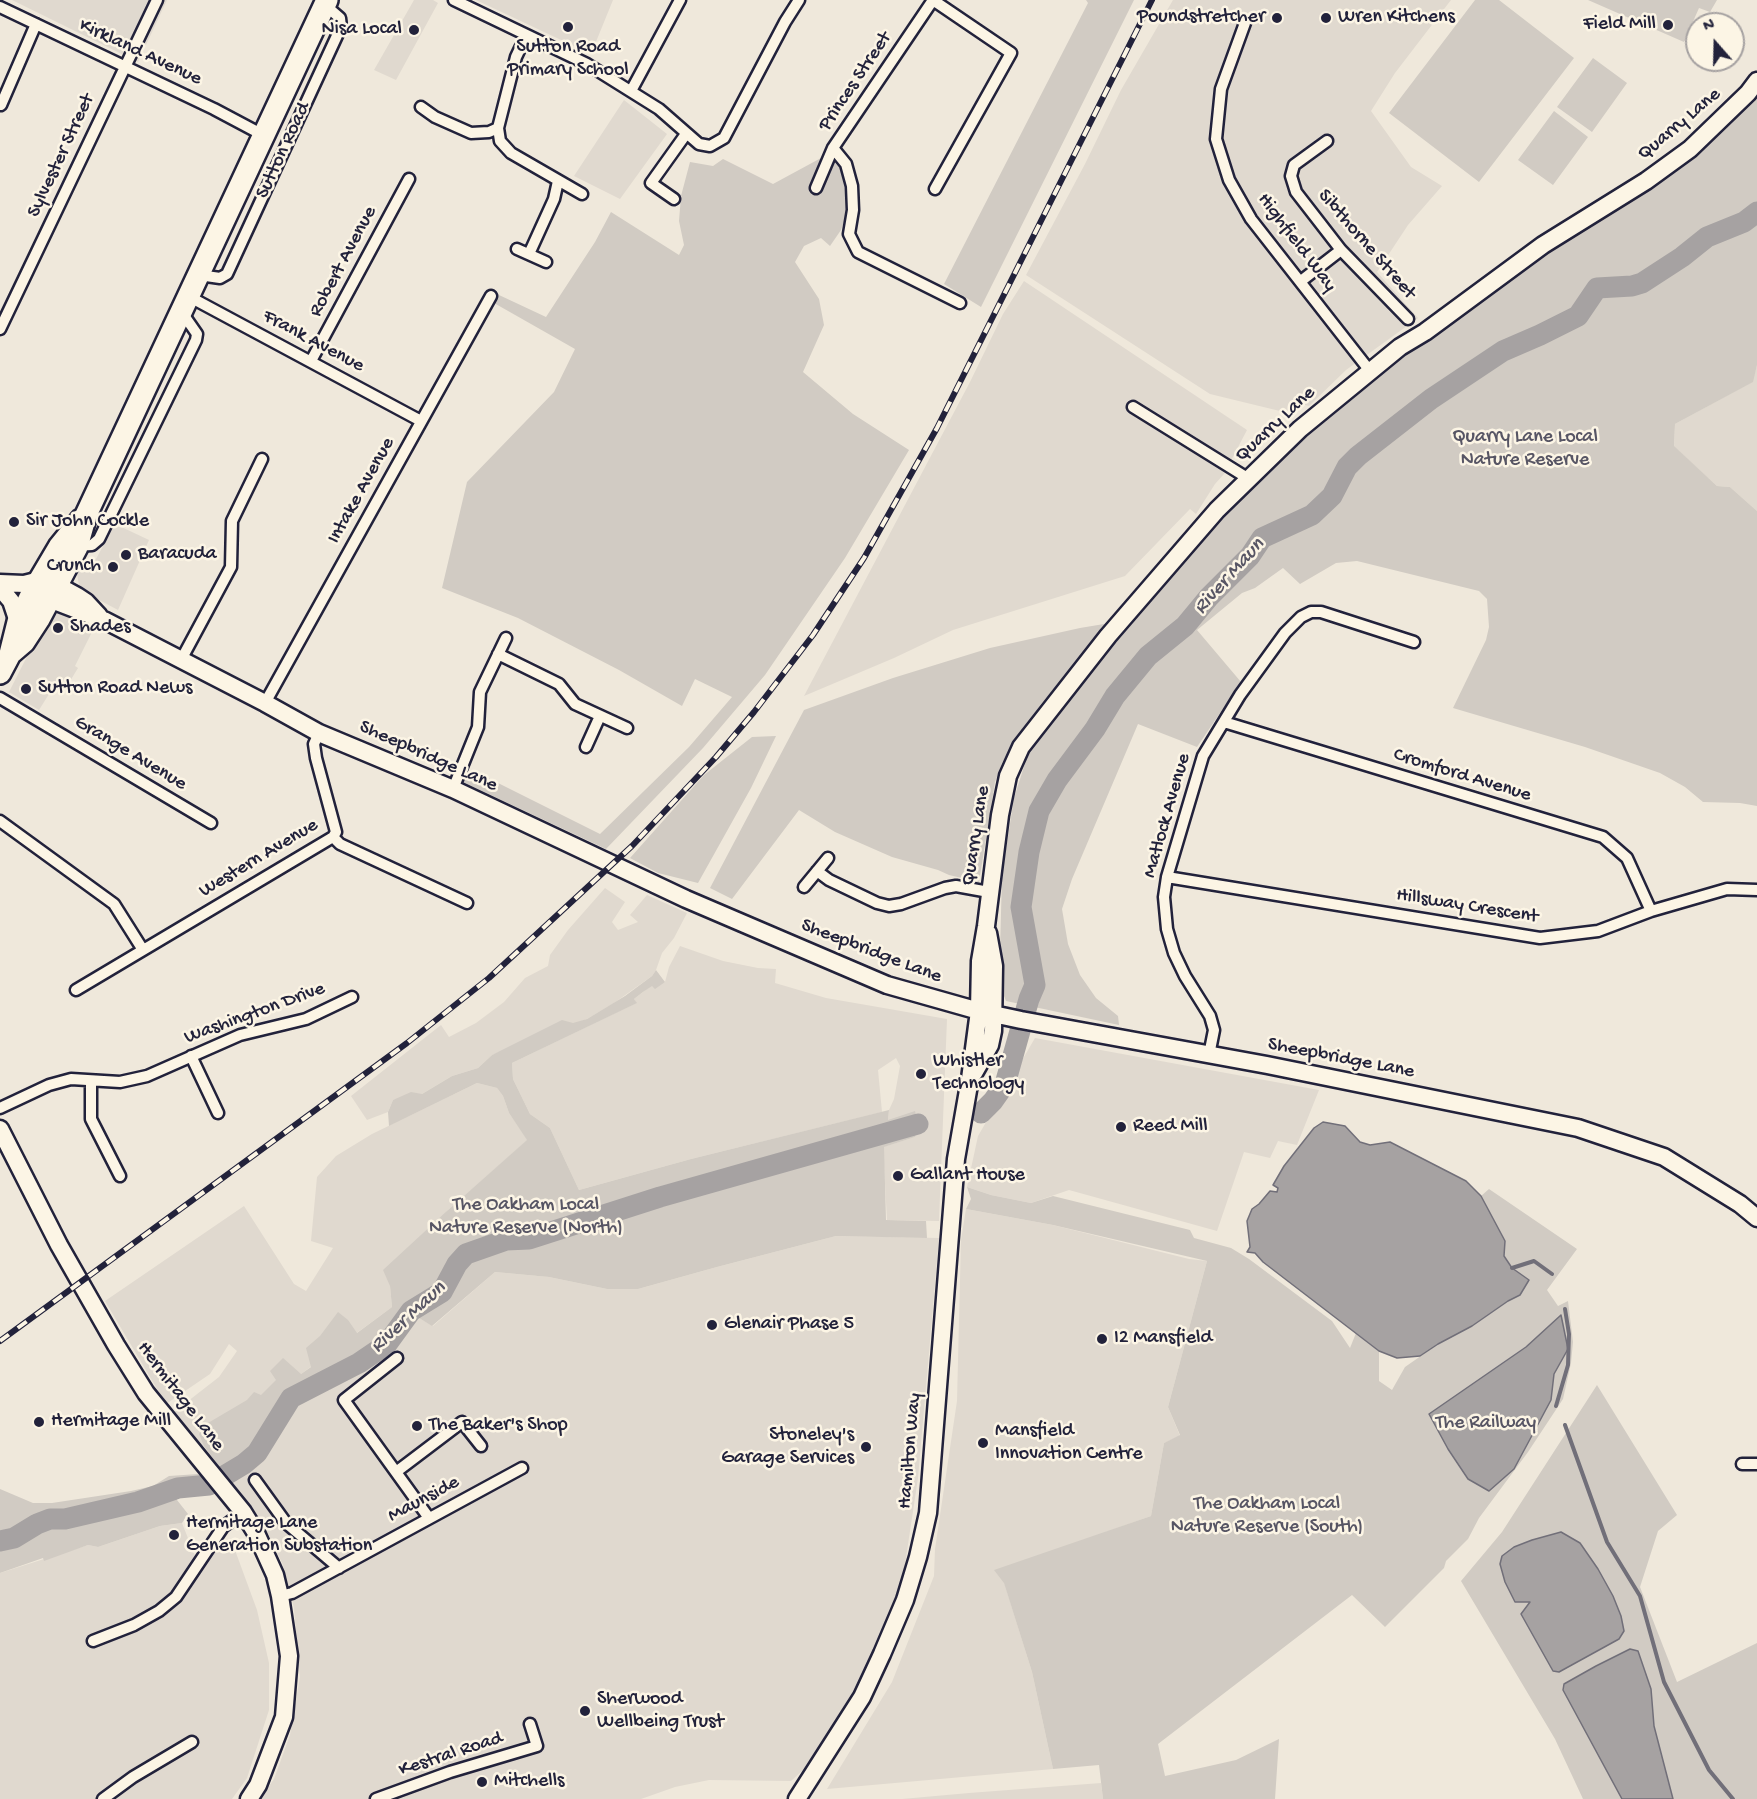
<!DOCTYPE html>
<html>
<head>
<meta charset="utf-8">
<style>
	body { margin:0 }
	#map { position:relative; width:1757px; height:1799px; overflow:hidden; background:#efe8db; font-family:"Gochi Hand",sans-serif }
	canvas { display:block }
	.north { position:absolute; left:1685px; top:12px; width:60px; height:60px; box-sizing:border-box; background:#fcf5e5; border:2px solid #a5a1a1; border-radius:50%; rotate:340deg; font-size:16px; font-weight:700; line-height:24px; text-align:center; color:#22223b }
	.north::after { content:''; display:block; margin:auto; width:21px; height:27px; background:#22223b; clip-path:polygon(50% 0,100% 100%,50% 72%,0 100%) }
</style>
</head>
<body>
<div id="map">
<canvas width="1757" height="1799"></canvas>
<div class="north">N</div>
</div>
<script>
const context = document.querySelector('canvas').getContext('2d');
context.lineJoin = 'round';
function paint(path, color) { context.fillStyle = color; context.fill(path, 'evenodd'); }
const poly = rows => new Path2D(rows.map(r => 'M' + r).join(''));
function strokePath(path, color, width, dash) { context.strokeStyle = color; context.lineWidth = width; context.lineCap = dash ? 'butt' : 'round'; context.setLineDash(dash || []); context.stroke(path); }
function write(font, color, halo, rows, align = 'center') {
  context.font = font + ' "Gochi Hand",sans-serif'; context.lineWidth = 5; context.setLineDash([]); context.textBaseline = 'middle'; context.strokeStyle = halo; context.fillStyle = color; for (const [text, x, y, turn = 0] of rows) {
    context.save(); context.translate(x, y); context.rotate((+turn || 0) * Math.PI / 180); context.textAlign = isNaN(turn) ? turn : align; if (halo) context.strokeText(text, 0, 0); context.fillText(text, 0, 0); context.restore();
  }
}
const built = poly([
	[12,0,167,0,138,62],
	[414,0,433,0,438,3,396,80,374,70],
	[476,0,613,0,591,54],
	[1173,0,1451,0,1395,73,1371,111,1411,167,1442,186,1408,225,1377,272,1418,318,1346,370,1309,406,1297,403,1288,413,1210,394,1026,275,1085,164,1121,90],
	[624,100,667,134,620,199,574,176],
	[1024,281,1247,430,1224,474,1215,484,1196,514,1190,509,1125,576,953,630,894,658,804,696,970,382,1003,314],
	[1757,365,1757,511,1730,487,1717,486,1674,447,1675,424,1752,382],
	[115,524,149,540,118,610,86,593,79,585,77,574,81,565,85,561,96,559],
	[63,612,94,628,75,666,78,668,64,691,54,686,39,710,9,692,47,617,53,613],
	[605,888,625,902,612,922,618,930,638,922,630,915,647,895,687,913,674,938,662,953,656,970,652,976,614,1003,587,1019,492,1055,478,1068,452,1076,422,1094,393,1100,388,1112,367,1120,351,1096,441,1025,449,1037,476,1023,504,1002,525,978,548,966,550,955,568,930],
	[680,946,723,961,758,968,776,969,775,983,826,998,947,1019,939,1221,887,1220,883,1147,915,1137,888,1120,889,1110,894,1099,900,1066,896,1058,878,1070,882,1112,691,1159,579,1190,550,1128,530,1114,513,1079,512,1063,636,1003,634,999,652,985,665,982,669,967],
	[1035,1038,1319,1090,1297,1145,1278,1141,1270,1158,1244,1152,1217,1231,1069,1190,1031,1203,991,1195,967,1187,978,1136],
	[477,1083,497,1088,503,1096,509,1113,528,1140,448,1210,390,1286,392,1307,301,1374,213,1460,204,1446,197,1443,174,1412,219,1377,237,1351,229,1344,210,1374,166,1404,105,1301,244,1206,294,1284,306,1291,333,1248,311,1241,317,1177,336,1156,372,1134],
	[966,1209,1053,1225,1189,1259,1207,1261,1168,1407,1180,1436,1164,1443,1151,1516,1103,1533,1004,1582,1032,1672,1053,1769,827,1789,892,1682,934,1576,935,1549,957,1401,961,1240],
	[836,1236,939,1238,918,1478,904,1571,891,1612,853,1696,813,1761,791,1781,709,1780,675,1787,641,1799,260,1799,274,1779,290,1735,300,1677,294,1608,283,1565,264,1525,238,1495,232,1484,270,1449,270,1443,291,1408,367,1366,419,1318,433,1326,495,1272,549,1277,607,1289,638,1289,717,1267],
	[182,1523,195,1556,232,1542,257,1610,269,1663,269,1710,247,1778,232,1799,0,1799,0,1573,88,1545,98,1547,160,1526],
	[1101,1783,1103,1799,902,1799,969,1793]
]);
const green = poly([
	[1086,0,1134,0,981,307,944,284,1088,3],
	[1475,0,1499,0,1574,58,1479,182,1389,113],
	[1588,0,1717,0,1710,12,1699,8,1684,42],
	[1593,58,1627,83,1592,132,1557,107],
	[1757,94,1757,365,1753,382,1675,424,1674,446,1717,486,1730,487,1757,511,1757,806,1740,803,1703,802,1685,787,1660,773,1585,747,1453,708,1486,640,1489,627,1487,599,1479,591,1357,561,1336,563,1300,584,1283,568,1255,588,1242,593,1197,630,1241,682,1197,747,1138,724,1072,879,1062,909,1068,944,1080,975,1096,998,1118,1016,1119,1025,1006,1001,1002,991,1000,951,1002,875,1014,798,1028,754,1041,734,1140,608,1254,481,1368,379,1517,271,1694,154],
	[1554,111,1588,137,1553,185,1518,160],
	[821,158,833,161,842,170,848,187,848,210,841,230,830,246,821,238,804,246,795,262,819,299,824,325,803,372,853,414,909,450,845,558,765,675,703,748,606,849,463,782,472,770,600,834,689,747,732,697,695,679,682,706,619,670,518,618,442,588,467,482,554,392,575,349,494,303,499,295,546,317,595,242,611,212,679,255,684,245,679,221,681,196,690,162,713,166,723,159,773,184],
	[1110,623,1041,704,1002,763,995,782,979,882,949,875,938,870,892,857,835,832,799,810,732,899,710,888,804,710,893,678,990,648,1080,628],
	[776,736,751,788,698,883,658,873,630,858,704,775,752,737],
	[656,970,665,982,655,989,652,986,643,992,634,999,637,1003,512,1063,513,1079,530,1114,550,1128,579,1190,691,1159,889,1110,888,1120,915,1111,918,1124,915,1137,884,1147,886,1220,926,1221,927,1238,836,1236,717,1267,638,1289,607,1289,549,1277,495,1272,432,1326,419,1318,408,1328,405,1336,367,1366,291,1408,270,1443,270,1449,232,1484,204,1446,199,1434,208,1423,247,1400,254,1392,261,1395,276,1380,270,1371,283,1358,301,1374,311,1367,306,1348,320,1336,338,1312,348,1320,357,1333,392,1307,390,1286,383,1270,448,1210,527,1140,509,1113,503,1096,497,1088,477,1083,389,1126,388,1112,393,1100,411,1092,422,1094,452,1076,478,1068,492,1055,562,1020,573,1023,587,1019,625,996,652,976],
	[967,1187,991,1195,1031,1203,1053,1196,1190,1230,1194,1238,1231,1248,1249,1259,1332,1321,1350,1348,1356,1333,1379,1351,1379,1381,1392,1390,1405,1367,1438,1344,1472,1326,1508,1301,1520,1295,1528,1280,1512,1268,1504,1256,1505,1241,1481,1196,1489,1189,1577,1249,1547,1290,1558,1306,1568,1301,1573,1342,1571,1363,1563,1399,1528,1452,1479,1518,1468,1539,1446,1561,1444,1568,1385,1627,1352,1595,1158,1744,1165,1776,1236,1760,1279,1739,1275,1799,1103,1799,1099,1765,1053,1769,1032,1672,1004,1583,994,1570,1151,1516,1164,1443,1180,1435,1168,1407,1207,1261,1053,1225,966,1209,971,1199],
	[1597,1385,1677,1515,1658,1531,1640,1587,1677,1682,1757,1643,1757,1799,1583,1799,1555,1739,1461,1581,1502,1532],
	[198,1474,206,1481,195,1492,177,1494,177,1500,188,1514,182,1523,160,1526,98,1547,88,1545,44,1561,43,1558,0,1573,0,1543,4,1541,0,1535,0,1489,33,1503,52,1503,131,1491,153,1486,169,1476]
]);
const water = poly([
	[1323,1122,1345,1126,1360,1142,1370,1145,1390,1142,1466,1181,1481,1196,1505,1241,1504,1256,1512,1268,1529,1280,1520,1295,1508,1301,1472,1326,1438,1344,1420,1356,1397,1358,1379,1351,1263,1262,1255,1253,1247,1252,1250,1247,1247,1221,1252,1209,1259,1204,1270,1191,1277,1192,1278,1188,1273,1185,1284,1166,1314,1128,1323,1122],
	[1561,1315,1568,1349,1554,1374,1551,1400,1514,1469,1489,1491,1468,1479,1448,1449,1429,1414,1526,1347,1561,1315],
	[1561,1532,1580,1543,1598,1569,1613,1596,1621,1616,1624,1631,1619,1639,1559,1672,1553,1671,1521,1614,1530,1602,1515,1602,1505,1582,1500,1564,1502,1556,1514,1547,1532,1540,1561,1532],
	[1630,1649,1638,1651,1651,1689,1654,1726,1673,1799,1622,1799,1563,1690,1564,1684,1596,1666,1630,1649]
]);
const stream = poly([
	[1512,1268,1534,1261,1552,1274],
	[1556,1406,1568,1365,1569,1334,1565,1309],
	[1565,1425,1607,1542,1640,1596,1664,1682,1709,1770,1733,1799]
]);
const river = poly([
	[981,1113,993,1101,1005,1084,1029,999,1035,985,1021,907,1029,852,1039,811,1057,780,1095,729,1115,696,1148,656,1185,626,1209,597,1250,556,1262,538,1312,515,1332,496,1347,467,1358,456,1431,399,1503,351,1540,335,1578,316,1597,288,1632,286,1642,283,1682,257,1707,237,1744,222,1757,212],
	[0,1541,14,1538,37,1524,50,1519,65,1519,138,1502,178,1488,209,1485,244,1464,257,1453,291,1398,359,1363,387,1344,411,1311,442,1292,457,1264,466,1254,506,1240,529,1239,660,1197,918,1124]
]);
const street = poly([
	[454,0,587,64,659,109,699,144,710,146,724,138,785,22,799,0],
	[0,7,214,109,263,135],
	[1245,23,1221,89,1216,139,1229,180,1251,219,1370,371],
	[526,36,516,57,498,128,500,141,511,153,582,194],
	[631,91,680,0],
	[1,105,36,24],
	[421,107,435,117,471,133,489,132,498,128],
	[1327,141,1294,165,1291,176,1296,192,1341,250,1408,319],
	[833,148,846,164,852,186,853,210,849,234,858,252,960,303],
	[816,188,833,148,933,0,1011,53,935,189],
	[674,199,651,183,686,134],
	[517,249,546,262],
	[529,254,554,199,558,181],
	[199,275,220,278,227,274,341,27,340,18,325,5],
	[1301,281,1341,250],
	[188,296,421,421],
	[0,329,157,0],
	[311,361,409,179],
	[1133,407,1249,479],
	[75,546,92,545,99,539,196,340,197,334,181,311],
	[498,654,559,684,575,704,627,728],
	[181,660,231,567,232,521,262,459],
	[0,698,211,823],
	[265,703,491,296],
	[1224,722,1603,837,1627,858,1651,911],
	[586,747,600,716],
	[453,789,478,727,480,692,506,638],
	[0,821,114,904,143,950],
	[333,837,340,844,467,903],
	[817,871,829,880,877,903,889,906,901,904,945,888,956,886,989,892],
	[1167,877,1540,938,1598,931,1651,911,1727,889,1757,890],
	[804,887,828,858],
	[76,990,333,837,336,832,316,758,314,744,319,733],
	[1209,1055,1214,1030,1210,1016,1185,976,1174,953,1167,929,1164,897,1167,877,1203,756,1240,695,1285,633,1301,617,1311,612,1321,612,1414,642],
	[191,1056,218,1113],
	[91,1081,91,1119,120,1176],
	[0,1108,49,1085,71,1079,120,1082,147,1076,240,1035,306,1019,352,997],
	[397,1358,344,1400,429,1518],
	[1742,1464,1757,1464],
	[396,1472,462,1422,481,1446],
	[255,1480,286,1523,339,1568],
	[280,1596,292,1593,522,1468],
	[93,1641,134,1625,159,1611,176,1597,223,1527,243,1512],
	[103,1799,133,1777,192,1742],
	[376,1799,450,1772,537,1746,530,1724]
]);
const secondary = poly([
	[0,583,24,584,40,580,66,590,77,596,86,602,99,616],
	[24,584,33,591,49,599,106,621,265,703,319,733,453,789,686,899,887,985,979,1011,1021,1020,1267,1065,1578,1128,1664,1157,1740,1204,1757,1218],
	[0,588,11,601,18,622],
	[974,1073,990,1045,993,1031,994,966,988,933],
	[0,1129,59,1245,116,1345,146,1393,243,1512,256,1533,275,1575,280,1596,289,1656,284,1717,258,1785,249,1799],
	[797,1799,862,1697,882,1654,905,1600,918,1557,928,1513,956,1159,970,1079,979,1011,980,961,986,926,1000,815,1008,776,1021,747,1108,636,1217,510,1300,429,1400,347,1425,332,1543,245,1646,181,1690,149,1748,93,1757,81]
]);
const highway = poly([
	[10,654,24,642,39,619,77,547,86,515,327,0],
	[0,673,10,654,18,622,33,591,59,547,81,520]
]);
const rail = poly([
	[0,1341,407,1043,489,978,632,846,716,757,754,712,813,635,864,558,937,428,1152,0]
]);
const markers = [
	[1277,18,6,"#22223b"],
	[1326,18,6,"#22223b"],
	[1668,25,6,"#22223b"],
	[568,27,6,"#22223b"],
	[414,30,6,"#22223b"],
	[14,522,6,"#22223b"],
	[126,555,6,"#22223b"],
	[113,567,6,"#22223b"],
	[58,628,6,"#22223b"],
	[26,689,6,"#22223b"],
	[921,1074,6,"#22223b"],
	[1121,1127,6,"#22223b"],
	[898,1176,6,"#22223b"],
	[712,1325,6,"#22223b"],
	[1102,1339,6,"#22223b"],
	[39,1422,6,"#22223b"],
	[417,1426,6,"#22223b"],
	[983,1443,6,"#22223b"],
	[866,1447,6,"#22223b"],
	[174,1535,6,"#22223b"],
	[585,1711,6,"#22223b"],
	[482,1782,6,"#22223b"]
];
const poiNames = [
	["Poundstretcher",1265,18,"right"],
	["Wren Kitchens",1338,18],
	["Field Mill",1656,25,"right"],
	["Nisa Local",402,30,"right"],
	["Sutton Road",568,48,"center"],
	["Primary School",568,71,"center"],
	["Sir John Cockle",26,522],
	["Baracuda",138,555],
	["Crunch",101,567,"right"],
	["Shades",70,628],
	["Sutton Road News",38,689],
	["Whistler",933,1062],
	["Technology",933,1085],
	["Reed Mill",1133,1127],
	["Gallant House",910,1176],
	["Glenair Phase 5",724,1325],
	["I2 Mansfield",1114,1339],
	["Hermitage Mill",51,1422],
	["The Baker's Shop",429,1426],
	["Mansfield",995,1432],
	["Innovation Centre",995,1455],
	["Stoneley's",854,1436,"right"],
	["Garage Services",854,1459,"right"],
	["Hermitage Lane",186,1524],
	["Generation Substation",186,1547],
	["Sherwood",597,1700],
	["Wellbeing Trust",597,1723],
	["Mitchells",494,1782]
];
const streetNames = [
	["Kirkland Avenue",140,53,25],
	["Princes Street",856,82,-56],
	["Quarry Lane",1680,125,-40],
	["Sutton Road",284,151,-65],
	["Sylvester Street",62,156,-65],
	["Highfield Way",1296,243,53],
	["Sibthorne Street",1366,245,49],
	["Robert Avenue",344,262,-62],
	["Frank Avenue",313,342,28],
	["Quarry Lane",1276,425,-43],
	["Intake Avenue",362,491,-61],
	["Grange Avenue",130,754,31],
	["Sheepbridge Lane",428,757,24],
	["Cromford Avenue",1462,776,17],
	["Matlock Avenue",1168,816,-74],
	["Quarry Lane",977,836,-81],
	["Western Avenue",259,859,-31],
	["Hillsway Crescent",1467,907,9],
	["Sheepbridge Lane",871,952,21],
	["Washington Drive",255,1014,-20],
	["Sheepbridge Lane",1341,1059,11],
	["Hermitage Lane",180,1397,53],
	["Hamilton Way",911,1451,-85],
	["Maunside",424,1500,-28],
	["Kestral Road",451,1755,-18]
];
const parkNames = [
	["Quarry Lane Local",1525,438],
	["Nature Reserve",1525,461],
	["The Oakham Local",526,1206],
	["Nature Reserve (North)",526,1229],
	["The Railway",1486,1424],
	["The Oakham Local",1267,1505],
	["Nature Reserve (South)",1267,1528]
];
const waterNames = [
	["River Maun",1230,577,-48],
	["River Maun",409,1318,-43]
];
paint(built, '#e0d9cf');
paint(green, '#d1cbc3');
paint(water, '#a6a2a2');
strokePath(water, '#716f79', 1.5);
strokePath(stream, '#716f79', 4);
strokePath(river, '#a6a2a2', 21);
strokePath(street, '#22223b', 15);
strokePath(secondary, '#22223b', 21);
strokePath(highway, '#22223b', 26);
strokePath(street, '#fcf5e5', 10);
strokePath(secondary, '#fcf5e5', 16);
strokePath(highway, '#fcf5e5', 21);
strokePath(rail, '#22223b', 6);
strokePath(rail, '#fcf5e5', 4, [11]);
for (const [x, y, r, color] of markers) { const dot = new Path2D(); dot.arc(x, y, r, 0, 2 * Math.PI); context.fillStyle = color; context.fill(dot); strokePath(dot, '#fcf5e5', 2); }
write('20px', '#22223b', '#fcf5e5', poiNames, 'left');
write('20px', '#22223b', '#fcf5e5', streetNames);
write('20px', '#575564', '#fcf5e5', parkNames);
write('italic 21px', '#575564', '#fcf5e5', waterNames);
</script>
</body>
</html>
